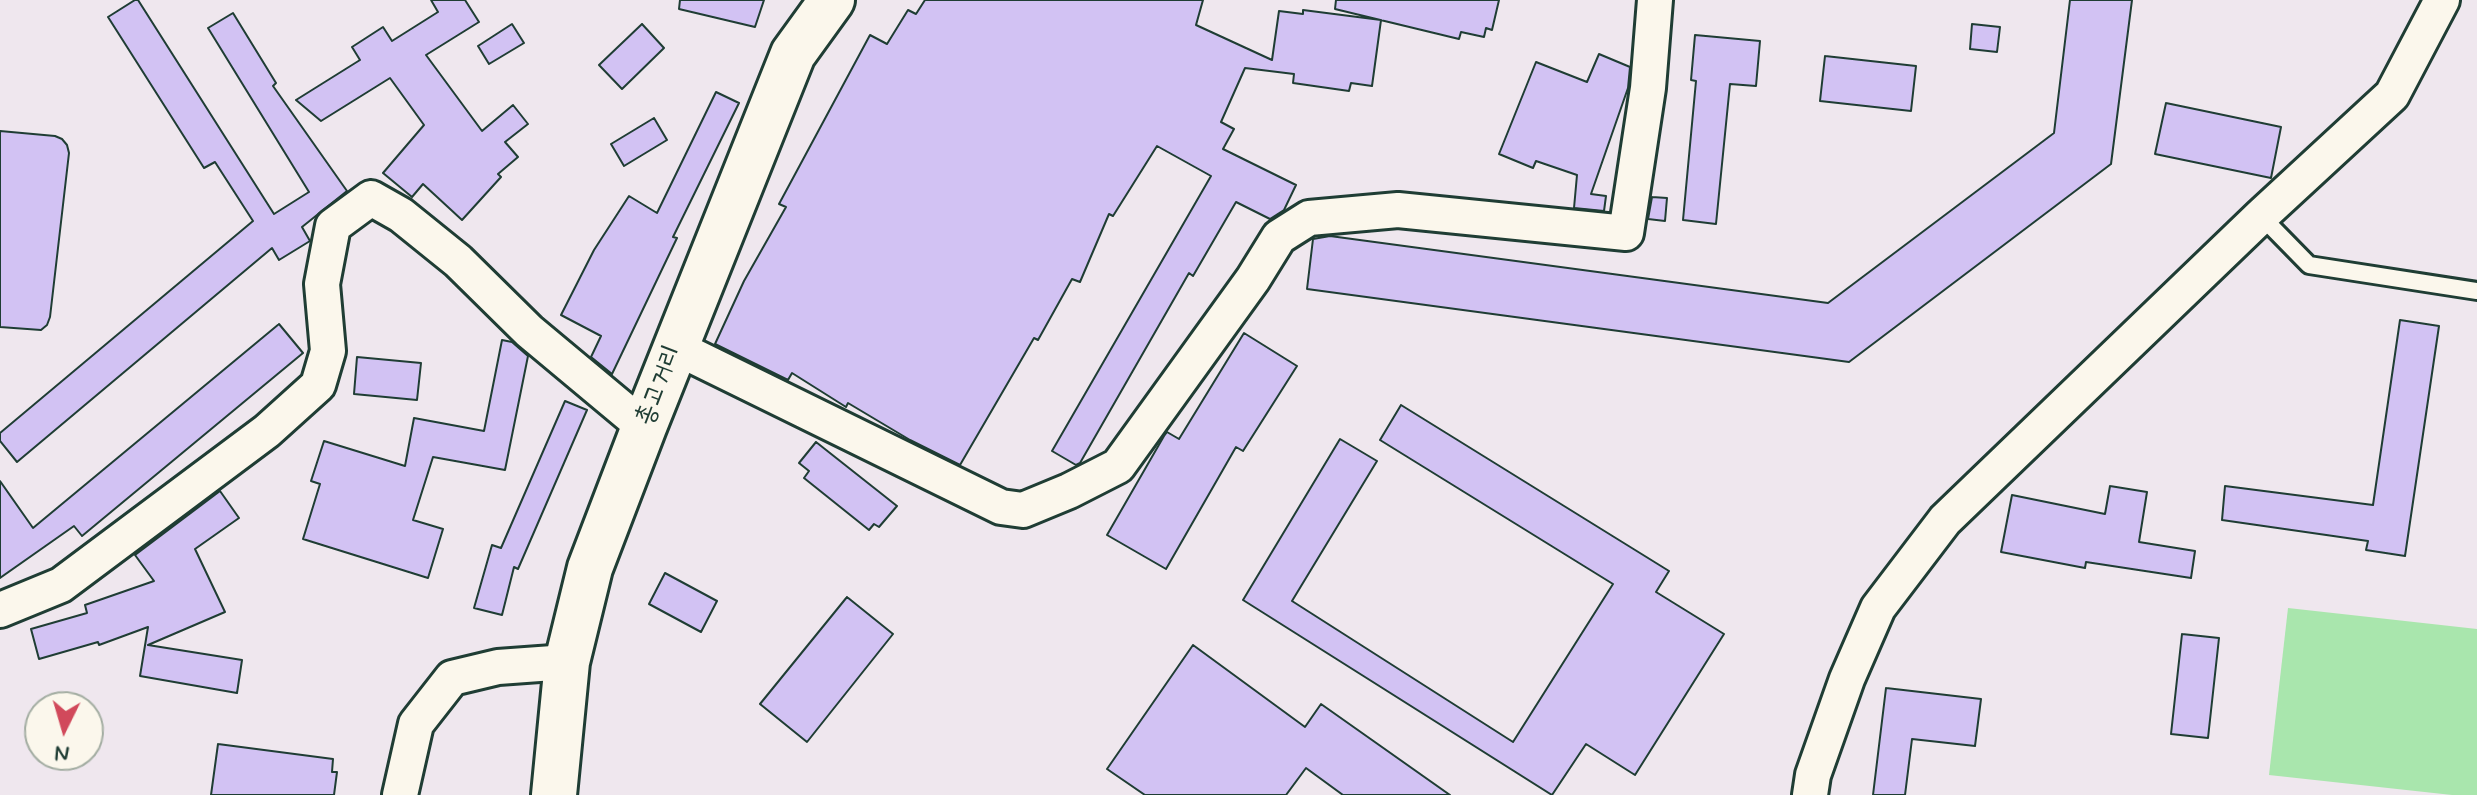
<!DOCTYPE html>
<html>
<head>
<meta charset="utf-8">
<style>
	body { margin:0 }
	#map { position:relative; width:2477px; height:795px; overflow:hidden; background:#efe7ee; font-family:Mynerve,sans-serif }
	canvas { display:block }
	.north { position:absolute; left:24px; top:691px; width:80px; height:80px; box-sizing:border-box; background:#fbf7ec; border:2px solid #a3ada2; border-radius:50%; rotate:185deg; font-size:22px; font-weight:700; line-height:32px; text-align:center; color:#1f3d34 }
	.north::after { content:''; display:block; margin:auto; width:28px; height:36px; background:#d1495b; clip-path:polygon(50% 0,100% 100%,50% 72%,0 100%) }
</style>
</head>
<body>
<div id="map">
<canvas width="2477" height="795"></canvas>
<div class="north">N</div>
</div>
<script>
const context = document.querySelector('canvas').getContext('2d');
context.lineJoin = 'round';
function paint(path, color) { context.fillStyle = color; context.fill(path, 'evenodd'); }
const poly = rows => new Path2D(rows.map(r => 'M' + r).join(''));
function strokePath(path, color, width, dash) { context.strokeStyle = color; context.lineWidth = width; context.lineCap = dash ? 'butt' : 'round'; context.setLineDash(dash || []); context.stroke(path); }
function write(font, color, halo, rows, align = 'center') {
  context.font = font + ' Mynerve,"Poor Story",sans-serif'; context.lineWidth = 6; context.setLineDash([]); context.textBaseline = 'middle'; context.strokeStyle = halo; context.fillStyle = color; for (const [text, x, y, turn = 0] of rows) {
    context.save(); context.translate(x, y); context.rotate((+turn || 0) * Math.PI / 180); context.textAlign = isNaN(turn) ? turn : align; if (halo) context.strokeText(text, 0, 0); context.fillText(text, 0, 0); context.restore();
  }
}
const green = poly([
	[2288,608,2477,629,2477,795,2452,795,2269,775]
]);
const building = poly([
	[135,0,138,0,274,214,309,192,208,28,233,13,276,83,273,86,347,191,302,227,310,241,279,260,272,248,17,462,0,441,0,433,253,221,215,162,204,168,108,17,135,0],
	[431,0,465,0,479,22,426,55,482,131,513,105,528,124,505,142,518,157,498,174,501,177,462,220,423,184,412,197,383,173,424,125,390,78,321,121,296,100,360,60,352,47,383,27,392,41,438,12,431,0],
	[680,0,764,0,755,27,679,9,680,0],
	[925,0,1203,0,1196,25,1272,60,1279,11,1303,14,1303,10,1381,20,1372,86,1351,83,1349,91,1293,83,1294,74,1245,68,1221,122,1234,129,1223,149,1296,185,1284,210,1270,219,1236,202,1193,276,1189,273,1080,463,1076,465,1052,451,1211,176,1157,146,1113,216,1109,214,1080,282,1072,279,1038,340,1034,338,960,465,910,440,848,403,846,407,792,373,788,380,715,344,744,281,786,207,779,204,870,35,887,44,908,10,916,14,925,0],
	[1336,0,1499,0,1492,30,1486,28,1484,37,1461,32,1459,39,1335,9,1336,0],
	[2070,0,2132,0,2111,164,1849,362,1307,289,1313,239,1330,236,1828,303,2054,133,2070,0],
	[512,24,524,43,489,64,478,46,512,24],
	[642,24,664,48,622,89,599,65,642,24],
	[1972,24,2000,27,1997,52,1970,49,1972,24],
	[1695,35,1760,41,1756,86,1730,84,1716,224,1683,220,1696,81,1691,80,1695,35],
	[1599,54,1630,67,1628,88,1591,194,1606,196,1604,211,1574,208,1577,175,1536,161,1533,168,1499,154,1536,62,1587,82,1599,54],
	[1825,56,1916,66,1911,111,1820,101,1825,56],
	[716,92,739,103,673,237,677,238,612,374,591,357,601,336,561,315,594,250,629,196,657,213,716,92],
	[2166,103,2281,127,2271,178,2155,154,2166,103],
	[654,118,667,140,624,166,611,144,654,118],
	[0,131,55,136,62,139,67,145,69,153,50,317,47,325,41,330,0,327,0,131],
	[1652,197,1667,198,1665,221,1648,219,1652,197],
	[2400,320,2439,326,2405,556,2366,550,2368,541,2222,520,2225,486,2373,505,2400,320],
	[279,324,303,353,82,536,74,526,0,578,0,481,33,528,279,324],
	[1244,333,1297,366,1243,451,1236,447,1166,569,1107,535,1164,436,1167,432,1179,439,1244,333],
	[502,340,512,342,528,356,505,470,433,457,413,520,443,529,428,578,303,539,320,484,311,481,324,441,405,466,414,418,484,431,502,340],
	[357,357,421,363,417,400,354,394,357,357],
	[565,401,587,410,518,569,514,567,502,615,474,608,492,545,501,548,565,401],
	[1401,405,1669,571,1656,592,1724,634,1635,775,1586,744,1552,795,1243,600,1340,439,1377,461,1292,601,1513,742,1613,584,1380,440,1401,405],
	[816,442,897,506,879,527,874,524,869,530,804,478,809,471,799,463,816,442],
	[2110,486,2147,492,2139,542,2195,551,2191,578,2086,562,2085,568,2001,552,2012,495,2105,514,2110,486],
	[220,491,239,518,195,549,225,612,148,645,242,660,237,693,140,676,148,627,99,645,98,642,39,659,31,629,87,613,85,605,154,581,135,555,220,491],
	[665,573,717,601,701,632,649,604,665,573],
	[847,597,893,634,807,742,760,704,847,597],
	[2182,634,2219,638,2208,738,2171,734,2182,634],
	[1193,645,1305,727,1321,704,1450,795,1343,795,1306,768,1286,795,1145,795,1107,769,1193,645],
	[1886,688,1981,699,1975,746,1912,739,1905,795,1873,795,1886,688],
	[218,744,333,759,332,772,337,772,334,795,211,795,218,744]
]);
const lane = poly([
	[2261,216,2309,265,2477,291]
]);
const street = poly([
	[675,347,1001,507,1023,510,1069,491,1118,466,1253,279,1279,237,1309,218,1398,210,1626,233,1648,88,1655,0],
	[0,610,61,585,267,431,318,385,328,351,322,284,333,226,371,198,401,215,458,261,529,331,644,427],
	[400,795,416,724,452,678,498,667,567,662],
	[1810,795,1813,775,1847,679,1878,608,1945,520,2261,216,2392,95,2442,0]
]);
const secondary = poly([
	[554,795,567,662,590,568,644,427,793,54,832,0]
]);
const streetNames = [
	["총고거리",660,386,-69]
];
paint(green, '#a9e6ad');
paint(building, '#d2c2f3');
strokePath(building, '#1f3d34', 2);
strokePath(lane, '#1f3d34', 22);
strokePath(street, '#1f3d34', 40);
strokePath(secondary, '#1f3d34', 50);
strokePath(lane, '#fbf7ec', 16);
strokePath(street, '#fbf7ec', 34);
strokePath(secondary, '#fbf7ec', 44);
write('26px', '#1f3d34', '#fbf7ec', streetNames);
</script>
</body>
</html>
